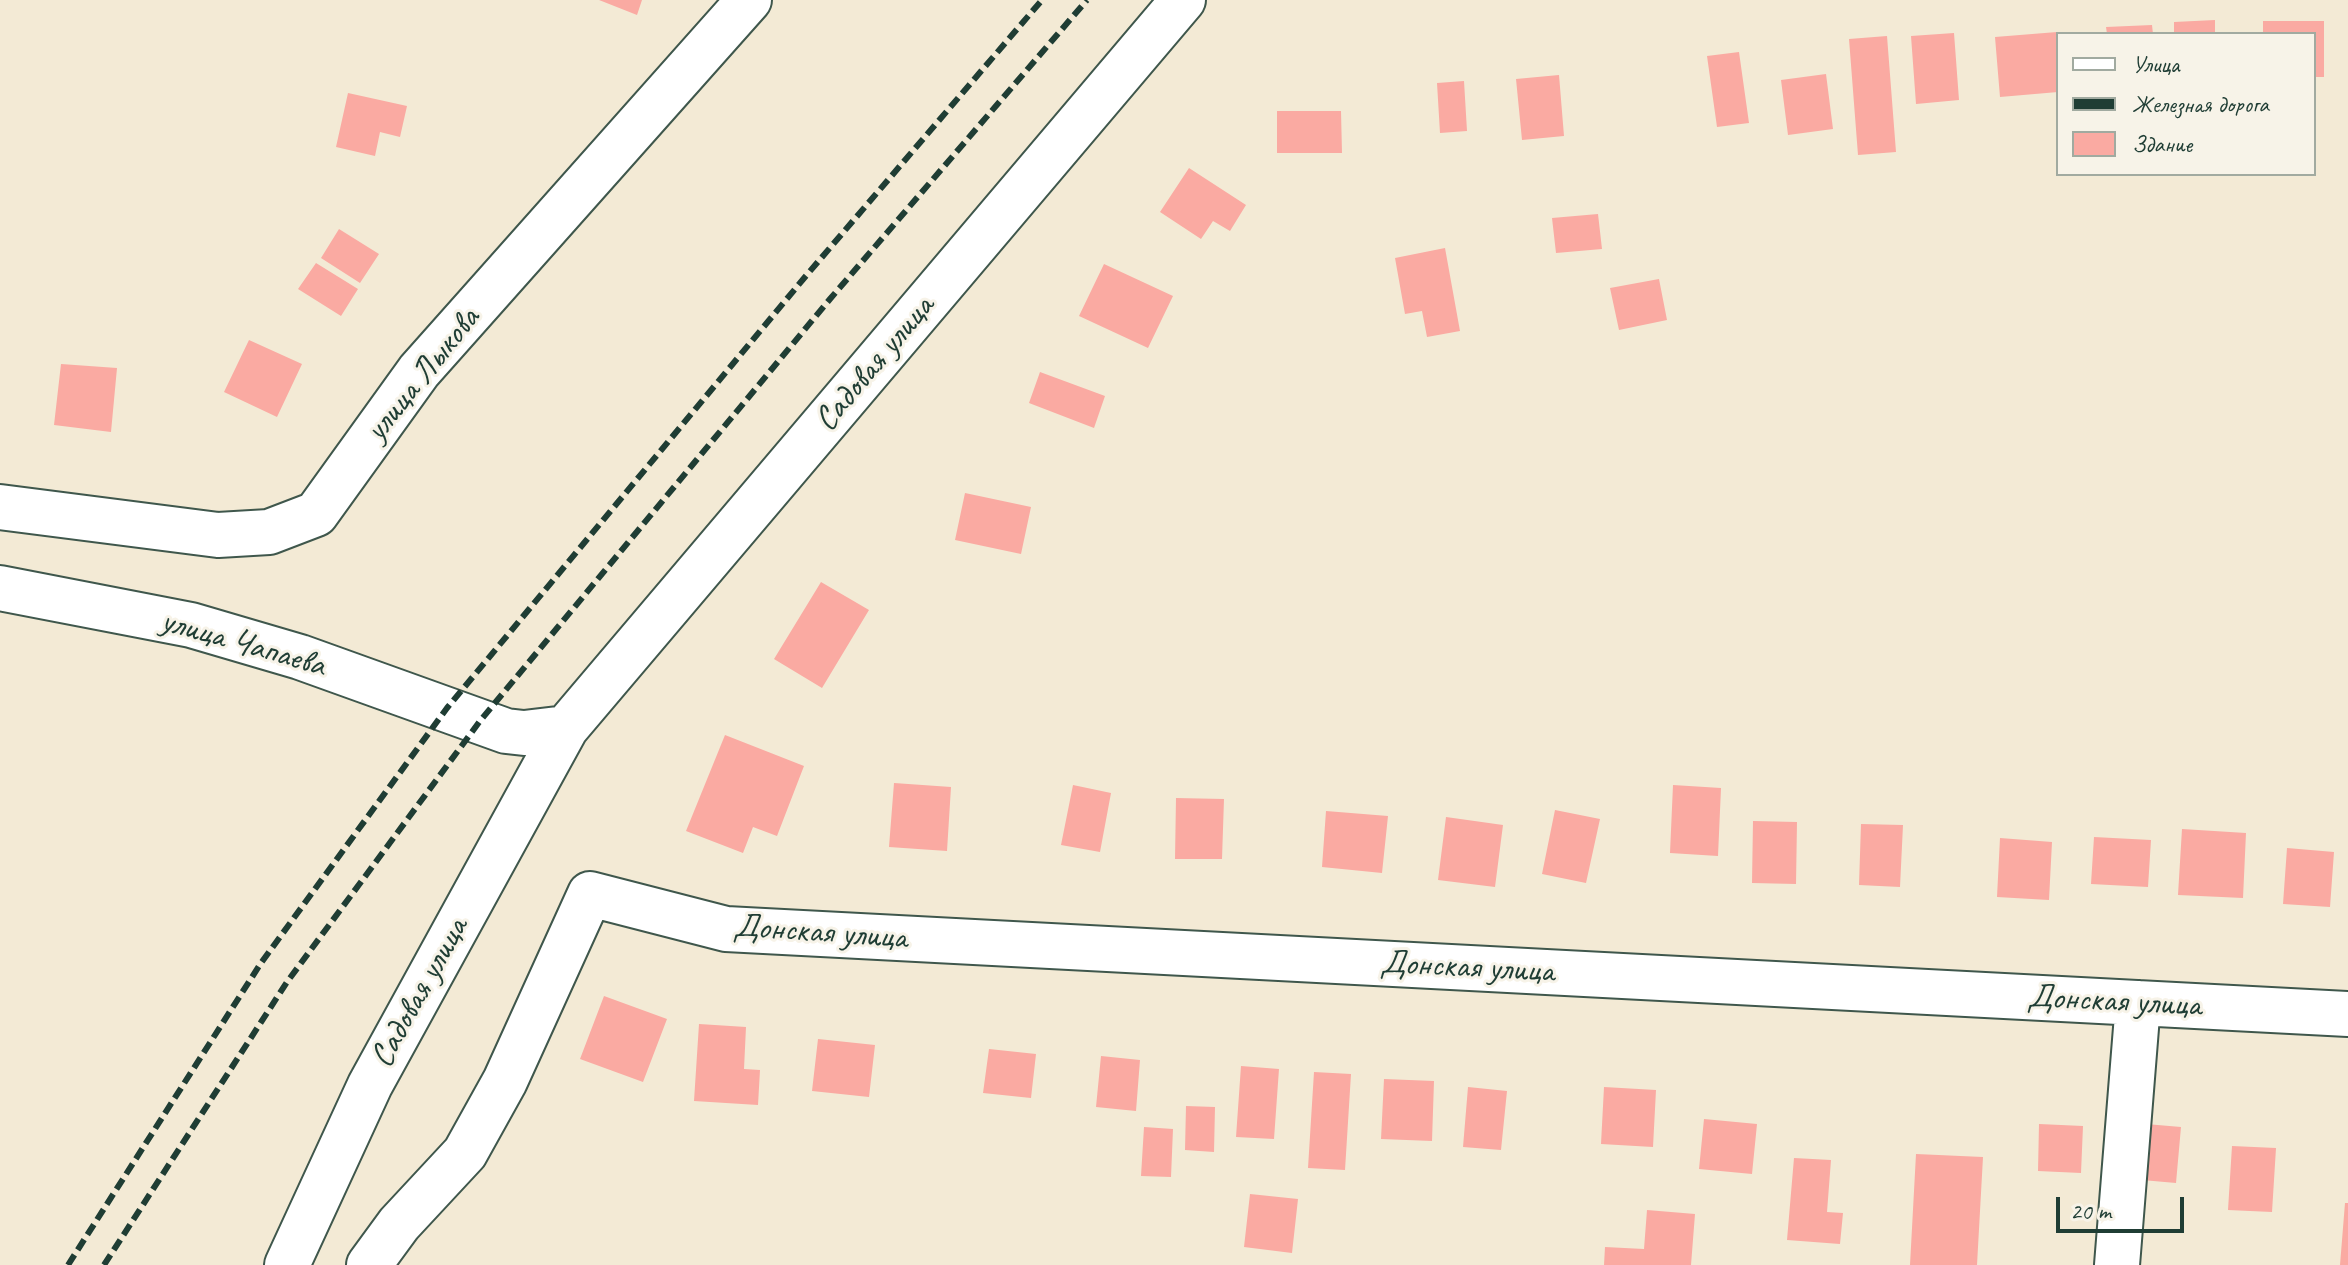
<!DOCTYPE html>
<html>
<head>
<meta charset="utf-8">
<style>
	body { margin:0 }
	#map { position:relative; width:2348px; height:1265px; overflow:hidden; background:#f3ead5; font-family:Caveat,sans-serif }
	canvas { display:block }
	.legend { position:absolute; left:2056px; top:32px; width:260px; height:144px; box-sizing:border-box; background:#f7f3e8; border:2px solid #a1aaa0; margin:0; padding:10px 14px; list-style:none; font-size:24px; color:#1f3d34 }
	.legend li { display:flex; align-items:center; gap:16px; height:40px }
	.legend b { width:40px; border:2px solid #a1aaa0 }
	.scale { position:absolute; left:2056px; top:1197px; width:128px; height:36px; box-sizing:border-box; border:4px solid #1f3d34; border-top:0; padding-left:10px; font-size:24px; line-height:28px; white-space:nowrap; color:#1f3d34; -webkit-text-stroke:6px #f7f3e8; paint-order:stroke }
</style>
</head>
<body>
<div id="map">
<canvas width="2348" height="1265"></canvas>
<ul class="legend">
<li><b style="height:10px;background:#fff"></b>Улица</li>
<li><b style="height:10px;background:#1f3d34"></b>Железная дорога</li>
<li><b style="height:22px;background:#faaaa2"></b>Здание</li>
</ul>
<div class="scale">20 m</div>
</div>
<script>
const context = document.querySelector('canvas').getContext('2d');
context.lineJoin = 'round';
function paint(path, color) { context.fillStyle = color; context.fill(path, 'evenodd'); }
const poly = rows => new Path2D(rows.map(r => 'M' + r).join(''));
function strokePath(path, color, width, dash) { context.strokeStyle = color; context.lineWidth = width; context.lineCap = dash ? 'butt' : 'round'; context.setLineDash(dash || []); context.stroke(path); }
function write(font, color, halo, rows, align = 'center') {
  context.font = font + ' Caveat,sans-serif'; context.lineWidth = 6; context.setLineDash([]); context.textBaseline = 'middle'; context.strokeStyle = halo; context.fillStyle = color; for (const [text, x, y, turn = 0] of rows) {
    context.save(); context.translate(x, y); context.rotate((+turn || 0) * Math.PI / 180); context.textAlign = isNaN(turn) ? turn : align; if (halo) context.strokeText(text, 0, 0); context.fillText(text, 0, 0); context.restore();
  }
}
const building = poly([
	[599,0,642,0,637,15],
	[2215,20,2215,34,2174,34,2174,22],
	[2263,21,2324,21,2324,77,2314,77,2314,34,2263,34],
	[2152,25,2153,34,2107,34,2106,27],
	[2057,32,2058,92,2000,97,1995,37],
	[1954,33,1959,100,1916,104,1911,36],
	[1887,36,1896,152,1858,155,1849,39],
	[1739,52,1749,123,1717,127,1707,56],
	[1826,74,1833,129,1788,135,1781,80],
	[1559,75,1564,136,1522,140,1516,79],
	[1464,81,1467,131,1440,133,1437,83],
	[348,93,407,106,400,137,380,132,375,156,336,147],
	[1277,111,1341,111,1342,153,1277,153],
	[1189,168,1246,205,1230,231,1213,221,1201,239,1160,212],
	[1598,214,1602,249,1556,253,1552,218],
	[339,229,379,254,360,283,321,258],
	[1445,248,1460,331,1427,337,1422,311,1405,314,1395,258],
	[316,263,358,289,341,316,298,289],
	[1104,264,1173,296,1148,348,1079,316],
	[1659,279,1667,320,1619,330,1610,288],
	[249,340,302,364,277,417,224,392],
	[61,364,117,368,111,432,54,425],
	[1040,372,1105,396,1094,428,1029,403],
	[965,493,1031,507,1021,554,955,540],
	[821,582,869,610,822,688,774,659],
	[725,735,804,766,777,836,753,827,743,853,686,831],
	[894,783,951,787,947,851,889,847],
	[1073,785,1111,793,1100,852,1061,845],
	[1673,785,1721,788,1718,856,1670,853],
	[1176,798,1224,799,1222,859,1175,859],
	[1555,810,1600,819,1586,883,1542,874],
	[1326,811,1388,816,1382,873,1322,867],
	[1446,817,1503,825,1495,887,1438,880],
	[1753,821,1797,822,1796,884,1752,883],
	[1861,824,1903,825,1900,887,1859,885],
	[2182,829,2246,833,2243,898,2178,895],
	[2094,837,2151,840,2148,887,2091,884],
	[2000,838,2052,842,2049,900,1997,897],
	[2287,848,2334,852,2330,907,2283,904],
	[604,996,667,1019,643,1082,580,1059],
	[699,1024,746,1027,744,1069,760,1070,758,1105,694,1101],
	[818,1039,875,1045,869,1097,812,1091],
	[989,1049,1036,1054,1031,1098,983,1093],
	[1101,1056,1140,1060,1136,1111,1096,1107],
	[1241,1066,1279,1069,1274,1139,1236,1137],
	[1314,1072,1351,1074,1345,1170,1308,1168],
	[1384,1079,1434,1081,1432,1141,1381,1139],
	[1468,1087,1507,1091,1501,1150,1463,1147],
	[1604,1087,1656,1090,1653,1147,1601,1144],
	[1186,1106,1215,1107,1214,1152,1185,1150],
	[1704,1119,1757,1124,1752,1174,1699,1169],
	[2039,1124,2083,1126,2081,1173,2038,1171],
	[2146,1124,2181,1127,2176,1183,2142,1180],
	[1144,1127,1173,1129,1171,1177,1141,1176],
	[2232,1146,2276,1148,2272,1212,2228,1210],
	[1916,1154,1983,1157,1977,1265,1910,1265],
	[1794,1158,1831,1160,1827,1212,1843,1213,1840,1244,1787,1240],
	[1250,1194,1298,1199,1292,1253,1244,1247],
	[2345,1203,2348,1203,2348,1265,2340,1265],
	[1647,1210,1695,1214,1691,1265,1604,1265,1605,1247,1644,1249]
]);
const minor = poly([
	[0,507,218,535,269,532,316,514,419,371,749,0],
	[0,588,191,625,300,657,506,731,524,733,566,728],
	[287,1265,370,1085,566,728,1183,0],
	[369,1265,399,1224,465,1153,505,1081,590,894,726,929,2348,1014],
	[2117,1265,2138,1003]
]);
const rail = poly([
	[68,1265,261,963,447,708,805,277,1042,0],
	[104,1265,287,982,480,721,830,299,1087,0]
]);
const streetNames = [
	["Садовая улица",875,364,-50],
	["улица Лыкова",423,375,-51],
	["улица Чапаева",243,644,16],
	["Донская улица",820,933,4],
	["Донская улица",1467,968,3],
	["Садовая улица",420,993,-61],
	["Донская улица",2114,1002,3]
];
paint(building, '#faaaa2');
strokePath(minor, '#3f574c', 48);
strokePath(minor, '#fff', 44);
strokePath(rail, '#1f3d34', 6, [12, 6]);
write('34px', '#1f3d34', '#f7f3e8', streetNames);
</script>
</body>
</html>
